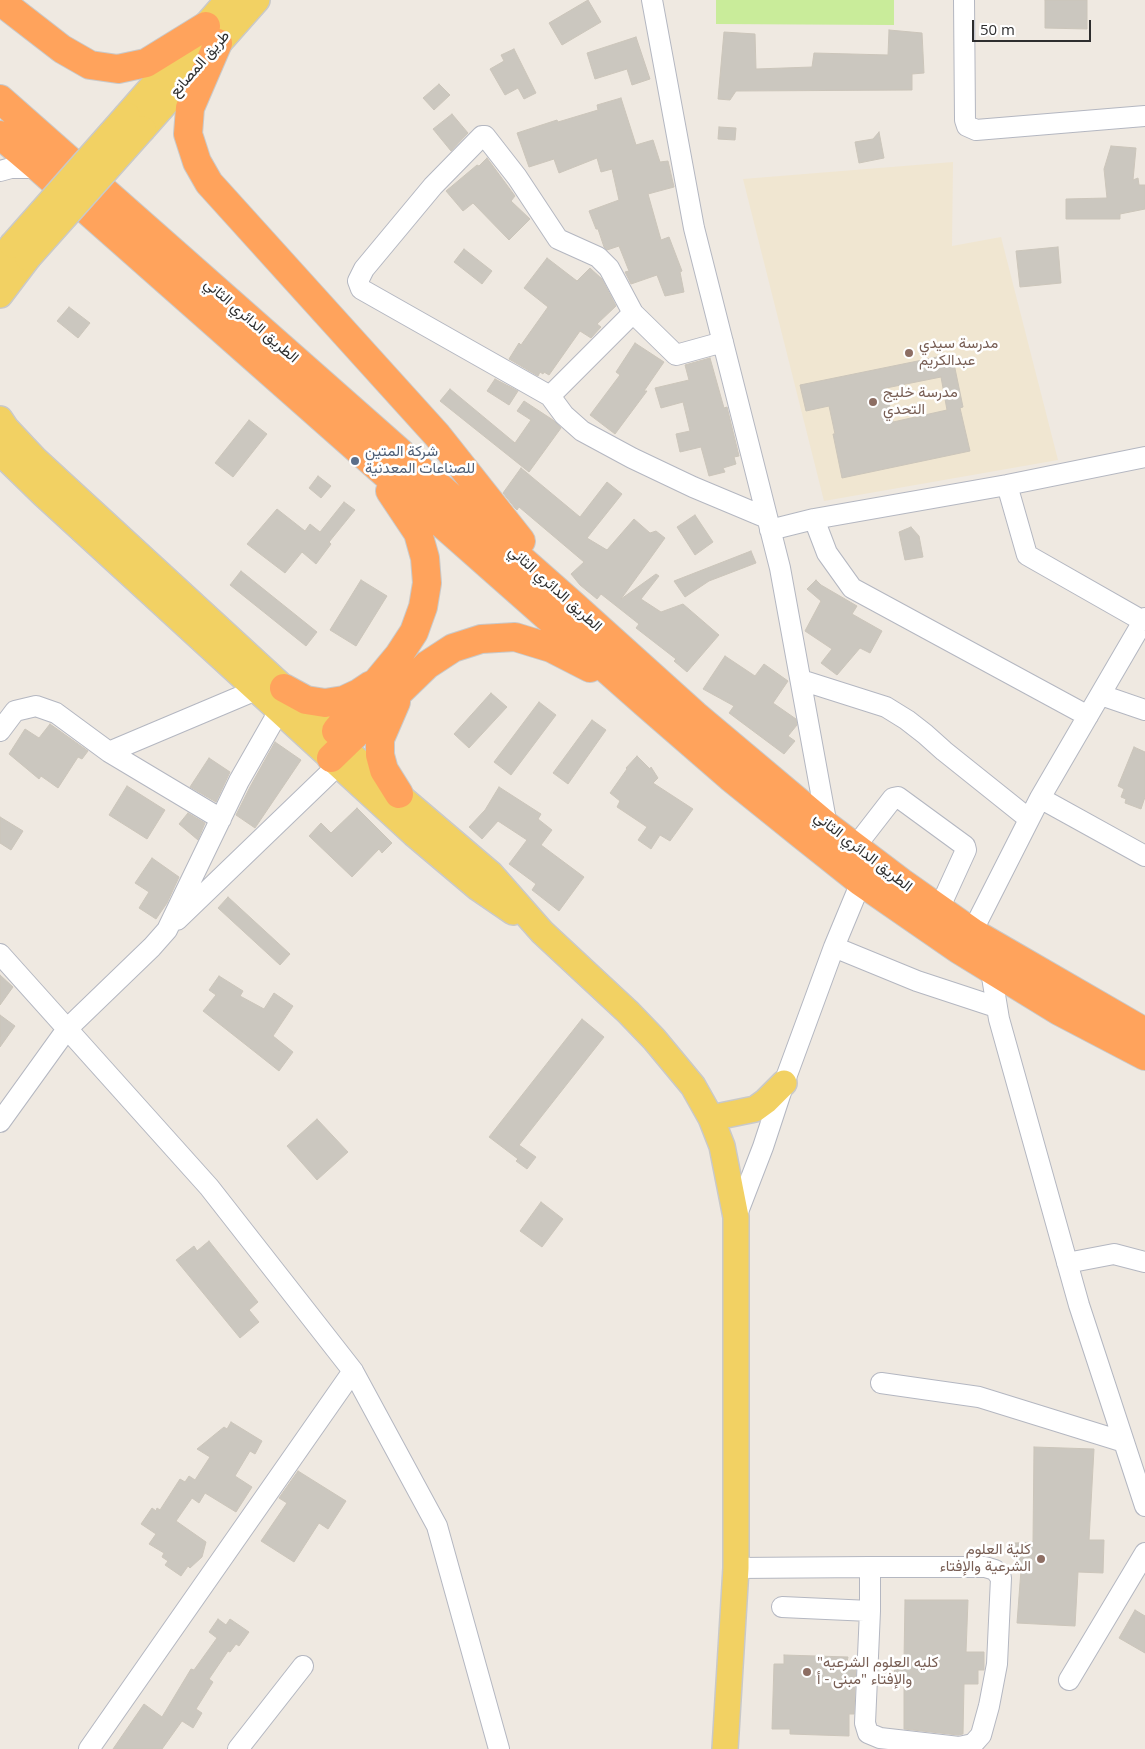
<!DOCTYPE html>
<html>
<head>
<meta charset="utf-8">
<style>
	body { margin:0 }
	#map { position:relative; width:1145px; height:1749px; overflow:hidden; background:#efe9e1; font-family:"Open Sans",sans-serif }
	canvas { display:block }
	.scale { position:absolute; left:972px; top:20px; width:119px; height:22px; box-sizing:border-box; border:2px solid #2e2e2e; border-top:0; padding-left:6px; font-size:15px; line-height:18px; white-space:nowrap; color:#2e2e2e; -webkit-text-stroke:4px #fff; paint-order:stroke }
</style>
</head>
<body>
<div id="map">
<canvas width="1145" height="1749"></canvas>
<div class="scale">50 m</div>
</div>
<script>
const context = document.querySelector('canvas').getContext('2d');
context.lineJoin = 'round';
function paint(path, color) { context.fillStyle = color; context.fill(path, 'evenodd'); }
const poly = rows => new Path2D(rows.map(r => 'M' + r).join(''));
function strokePath(path, color, width, dash) { context.strokeStyle = color; context.lineWidth = width; context.lineCap = dash ? 'butt' : 'round'; context.setLineDash(dash || []); context.stroke(path); }
function write(font, color, halo, rows, align = 'center') {
  context.font = font + ' "Open Sans",Vazirmatn,sans-serif'; context.lineWidth = 5; context.setLineDash([]); context.textBaseline = 'middle'; context.strokeStyle = halo; context.fillStyle = color; for (const [text, x, y, turn = 0] of rows) {
    context.save(); context.translate(x, y); context.rotate((+turn || 0) * Math.PI / 180); context.textAlign = isNaN(turn) ? turn : align; if (halo) context.strokeText(text, 0, 0); context.fillText(text, 0, 0); context.restore();
  }
}
const education = poly([
	[953,162,952,246,1001,237,1058,460,824,501,743,179]
]);
const pitch = poly([
	[716,0,894,0,894,25,716,24]
]);
const building = poly([
	[588,0,601,22,562,45,549,23,588,0],
	[1045,0,1087,0,1087,29,1045,28,1045,0],
	[889,30,922,33,924,73,912,74,912,90,736,91,730,100,718,99,724,32,755,34,756,69,812,67,814,53,888,55,889,30],
	[636,37,650,79,632,85,627,69,595,79,587,53,636,37],
	[514,49,536,93,524,99,518,88,505,95,490,69,504,61,501,55,514,49],
	[439,84,450,95,434,110,423,98,439,84],
	[621,98,636,145,653,140,660,162,668,161,674,187,648,194,661,240,669,237,682,271,680,272,684,292,665,296,657,275,631,284,625,272,629,271,619,246,607,250,604,247,598,229,596,229,589,211,619,200,612,169,601,172,597,158,559,173,554,159,529,167,517,133,557,120,558,122,598,110,597,105,621,98],
	[452,114,468,133,451,151,433,129,452,114],
	[719,127,736,128,735,140,718,139,719,127],
	[879,132,884,158,859,163,855,142,873,139,879,132],
	[1111,146,1136,148,1133,180,1138,178,1139,185,1145,185,1145,209,1120,214,1120,219,1066,219,1066,199,1107,198,1104,169,1111,146],
	[487,158,515,196,511,201,530,219,509,240,473,203,463,211,446,191,477,165,479,166,487,158],
	[1058,247,1061,283,1020,287,1016,251,1058,247],
	[464,249,492,271,482,284,454,262,464,249],
	[547,258,577,281,590,268,602,279,616,306,597,324,601,327,591,338,580,331,549,375,544,372,543,374,540,372,538,376,509,359,519,343,521,345,548,307,524,288,547,258],
	[69,307,90,323,78,338,57,321,69,307],
	[635,343,664,362,644,391,647,391,615,434,590,415,620,375,616,372,635,343],
	[952,354,963,407,960,408,970,451,842,478,833,434,835,434,829,406,806,411,800,385,952,354],
	[941,377,947,410,893,422,886,388,941,377],
	[710,358,724,408,727,407,739,456,734,457,736,464,723,468,725,472,709,476,701,447,680,452,676,434,690,431,683,402,661,408,655,388,689,380,685,365,710,358],
	[495,379,518,391,509,405,487,391,495,379],
	[450,389,515,443,531,420,517,411,524,401,553,420,561,428,529,472,440,401,450,389],
	[249,420,267,434,233,477,215,463,249,420],
	[521,468,580,517,607,482,622,494,587,538,607,550,634,519,650,533,656,531,665,538,621,599,656,574,659,576,641,599,661,612,683,604,719,635,687,672,674,661,676,659,636,628,639,624,601,594,597,599,580,585,571,574,584,562,519,507,517,510,515,508,503,493,521,468],
	[318,476,331,486,321,498,309,488,318,476],
	[344,502,355,510,329,542,331,544,316,564,302,552,285,573,247,544,277,509,305,531,310,524,320,532,344,502],
	[695,515,713,542,695,555,677,527,695,515],
	[911,527,919,536,923,557,905,560,899,532,911,527],
	[751,551,756,563,709,581,685,597,674,581,751,551],
	[241,571,317,632,306,646,230,585,241,571],
	[361,580,387,596,356,646,330,630,361,580],
	[816,580,821,585,857,606,852,614,882,631,870,653,860,648,837,675,821,663,832,649,805,631,821,601,807,589,816,580],
	[725,656,755,676,764,664,788,681,773,703,796,719,797,725,788,736,795,741,784,754,729,713,734,706,703,689,725,656],
	[491,693,507,707,469,748,454,734,491,693],
	[539,702,556,715,511,775,494,762,539,702],
	[592,720,606,730,568,784,553,773,592,720],
	[50,724,88,751,82,759,78,757,58,788,41,776,39,779,9,754,25,729,39,738,50,724],
	[275,742,301,760,255,828,236,815,250,787,275,742],
	[1134,747,1145,752,1145,797,1141,809,1125,803,1126,799,1121,797,1124,789,1118,786,1134,747],
	[637,756,650,769,651,767,658,778,653,783,693,809,670,841,660,835,651,849,638,840,647,827,617,807,620,801,610,793,627,769,626,768,637,756],
	[209,758,230,772,216,802,190,787,209,758],
	[127,786,165,810,147,839,109,815,127,786],
	[499,787,541,814,538,819,552,830,541,845,584,877,559,911,532,890,536,884,509,864,527,840,498,821,482,839,469,827,485,810,499,787],
	[357,808,392,843,382,853,379,849,352,877,309,836,321,823,331,833,357,808],
	[188,813,205,823,198,840,179,824,188,813],
	[0,817,23,831,11,850,0,843,0,817],
	[152,858,179,877,167,903,156,919,139,908,149,892,135,883,152,858],
	[228,897,290,954,280,965,218,908,228,897],
	[0,975,13,987,0,1005,0,975],
	[219,976,243,991,240,996,264,1009,274,993,293,1006,273,1036,293,1052,279,1071,203,1011,216,995,209,990,219,976],
	[0,1015,15,1026,0,1047,0,1015],
	[582,1019,604,1037,519,1145,536,1157,527,1169,516,1161,518,1159,489,1137,582,1019],
	[317,1119,348,1152,317,1180,287,1146,317,1119],
	[541,1202,563,1219,542,1247,520,1231,541,1202],
	[209,1241,258,1302,249,1310,259,1322,240,1338,176,1260,194,1246,197,1251,209,1241],
	[231,1422,262,1441,255,1454,250,1451,235,1476,252,1487,236,1512,205,1493,199,1503,192,1498,176,1521,206,1542,202,1557,190,1568,188,1566,181,1576,165,1565,168,1561,162,1557,164,1553,149,1544,156,1534,141,1524,152,1508,156,1511,157,1508,160,1510,180,1479,185,1482,189,1476,195,1480,210,1457,197,1449,224,1427,227,1429,231,1422],
	[1034,1447,1094,1449,1089,1540,1104,1540,1103,1573,1078,1572,1075,1626,1017,1623,1021,1570,1016,1571,1015,1543,1033,1542,1034,1447],
	[298,1471,346,1501,328,1529,319,1523,294,1562,261,1541,287,1503,279,1498,298,1471],
	[905,1600,968,1600,966,1652,984,1652,984,1670,978,1670,978,1684,964,1684,963,1734,958,1735,904,1729,904,1685,894,1684,895,1660,904,1660,905,1600],
	[1135,1610,1145,1616,1145,1653,1119,1638,1135,1610],
	[218,1619,226,1625,230,1619,249,1632,239,1646,236,1644,230,1652,228,1651,209,1679,213,1682,196,1709,202,1713,193,1728,182,1721,162,1749,113,1749,144,1704,162,1717,191,1669,194,1670,217,1638,209,1632,218,1619],
	[784,1655,848,1657,847,1662,856,1662,854,1714,849,1714,849,1736,790,1734,790,1729,772,1729,774,1664,784,1664,784,1655]
]);
const minor = poly([
	[652,0,694,228,780,568,827,826],
	[964,0,965,120,967,126,976,130,1145,116],
	[0,171,11,168,39,168],
	[633,313,609,268,598,257,558,239,517,177,485,136,482,136,433,186,364,269,358,281,361,289,550,396,564,415,582,431,632,458,693,487,767,518],
	[550,396,633,313,676,355,723,342],
	[1007,485,1027,555,1143,621],
	[814,519,827,553,852,588,1088,716],
	[770,530,814,519,1007,485,1145,457],
	[801,680,886,707,907,720,925,734,944,751,1029,819],
	[1101,695,1145,710],
	[0,731,15,711,36,706,56,713,109,752,221,819],
	[109,752,256,690],
	[1040,798,1145,856],
	[855,847,893,798,898,797,965,846,966,850,939,909],
	[177,920,338,765],
	[972,932,1040,798,1145,618],
	[834,947,917,981,996,1007],
	[0,954,209,1187,353,1371,437,1526,499,1749],
	[991,971,999,1019,1079,1305,1145,1506],
	[0,1122,67,1029,152,947,167,930,239,781,279,711],
	[736,1217,763,1147,784,1083,834,947,861,882],
	[1067,1263,1114,1254,1145,1262],
	[881,1383,979,1397,1124,1442],
	[736,1568,870,1567,985,1567,995,1570,1001,1578,997,1664,989,1706,981,1735,973,1744,959,1747,880,1738,868,1733,865,1723,870,1611,870,1567],
	[782,1607,870,1611],
	[1069,1680,1145,1553],
	[89,1749,353,1371],
	[238,1749,303,1666]
]);
const major = poly([
	[127,115,228,0],
	[143,129,257,0],
	[0,262,12,245],
	[0,295,28,258],
	[0,419,6,428,35,459,284,688,342,747,491,874,542,932,628,1012,654,1039,693,1086,711,1118,722,1146,736,1217,736,1568,725,1749],
	[0,451,9,461,44,495,414,834,478,888,513,912],
	[711,1118,755,1109,766,1101,784,1083]
]);
const highway = poly([
	[0,1,62,49,90,65,118,69,146,63,206,26],
	[218,43,190,108,188,134,197,162,209,183,437,435,521,541],
	[0,99,572,604,695,715,827,826,901,882,972,932,1145,1032],
	[0,135,39,168,646,704,730,777,802,835,861,882,958,949,1059,1011,1145,1056],
	[284,688,306,700,325,703,344,700,359,693,371,685],
	[396,702,380,739,380,755,384,770,399,794],
	[336,731,399,655,414,632,423,607,427,583,425,558,418,533,390,491],
	[331,758,427,665,453,648,481,639,515,637,551,648,590,668]
]);
const majorBridge = poly([
	[12,245,127,115],
	[28,258,143,129]
]);
const markers = [
	[909,353,5,"#8d6e63"],
	[873,402,5,"#8d6e63"],
	[355,461,5,"#5c6f8a"],
	[1041,1559,5,"#8d6e63"],
	[807,1672,5,"#8d6e63"]
];
const streetNames = [
	["طريق المصانع",200,64,-49],
	["الطريق الدائري الثاني",251,321,41],
	["الطريق الدائري الثاني",555,589,42],
	["الطريق الدائري الثاني",863,852,38]
];
const educationNames = [
	["مدرسة سيدي",919,344],
	["عبدالكريم",919,361],
	["مدرسة خليج",883,393],
	["التحدي",883,410],
	["كلية العلوم",1031,1550,"right"],
	["الشرعية والإفتاء",1031,1567,"right"],
	["\"كليه العلوم الشرعيه",817,1663],
	["والإفتاء \"مبنى - أ",817,1680]
];
const serviceNames = [
	["شركة المتين",365,452],
	["للصناعات المعدنية",365,469]
];
paint(education, '#f0e6d1');
paint(pitch, '#c9ec9a');
paint(building, '#cbc7bf');
strokePath(building, '#cbc5ba', 1);
strokePath(minor, '#b4b7c1', 22);
strokePath(major, '#c9c9c9', 28);
strokePath(highway, '#c9c9c9', 30);
strokePath(minor, '#fff', 20);
strokePath(major, '#f2d163', 25);
strokePath(highway, '#ffa35c', 28);
strokePath(majorBridge, '#c9c9c9', 28, []);
strokePath(majorBridge, '#f2d163', 25);
for (const [x, y, r, color] of markers) { const dot = new Path2D(); dot.arc(x, y, r, 0, 2 * Math.PI); context.fillStyle = color; context.fill(dot); strokePath(dot, '#fff', 2); }
write('15px', '#2e2e2e', '#fff', streetNames);
write('15px', '#785e54', '#fff', educationNames, 'left');
write('15px', '#4e5e75', '#fff', serviceNames, 'left');
</script>
</body>
</html>
